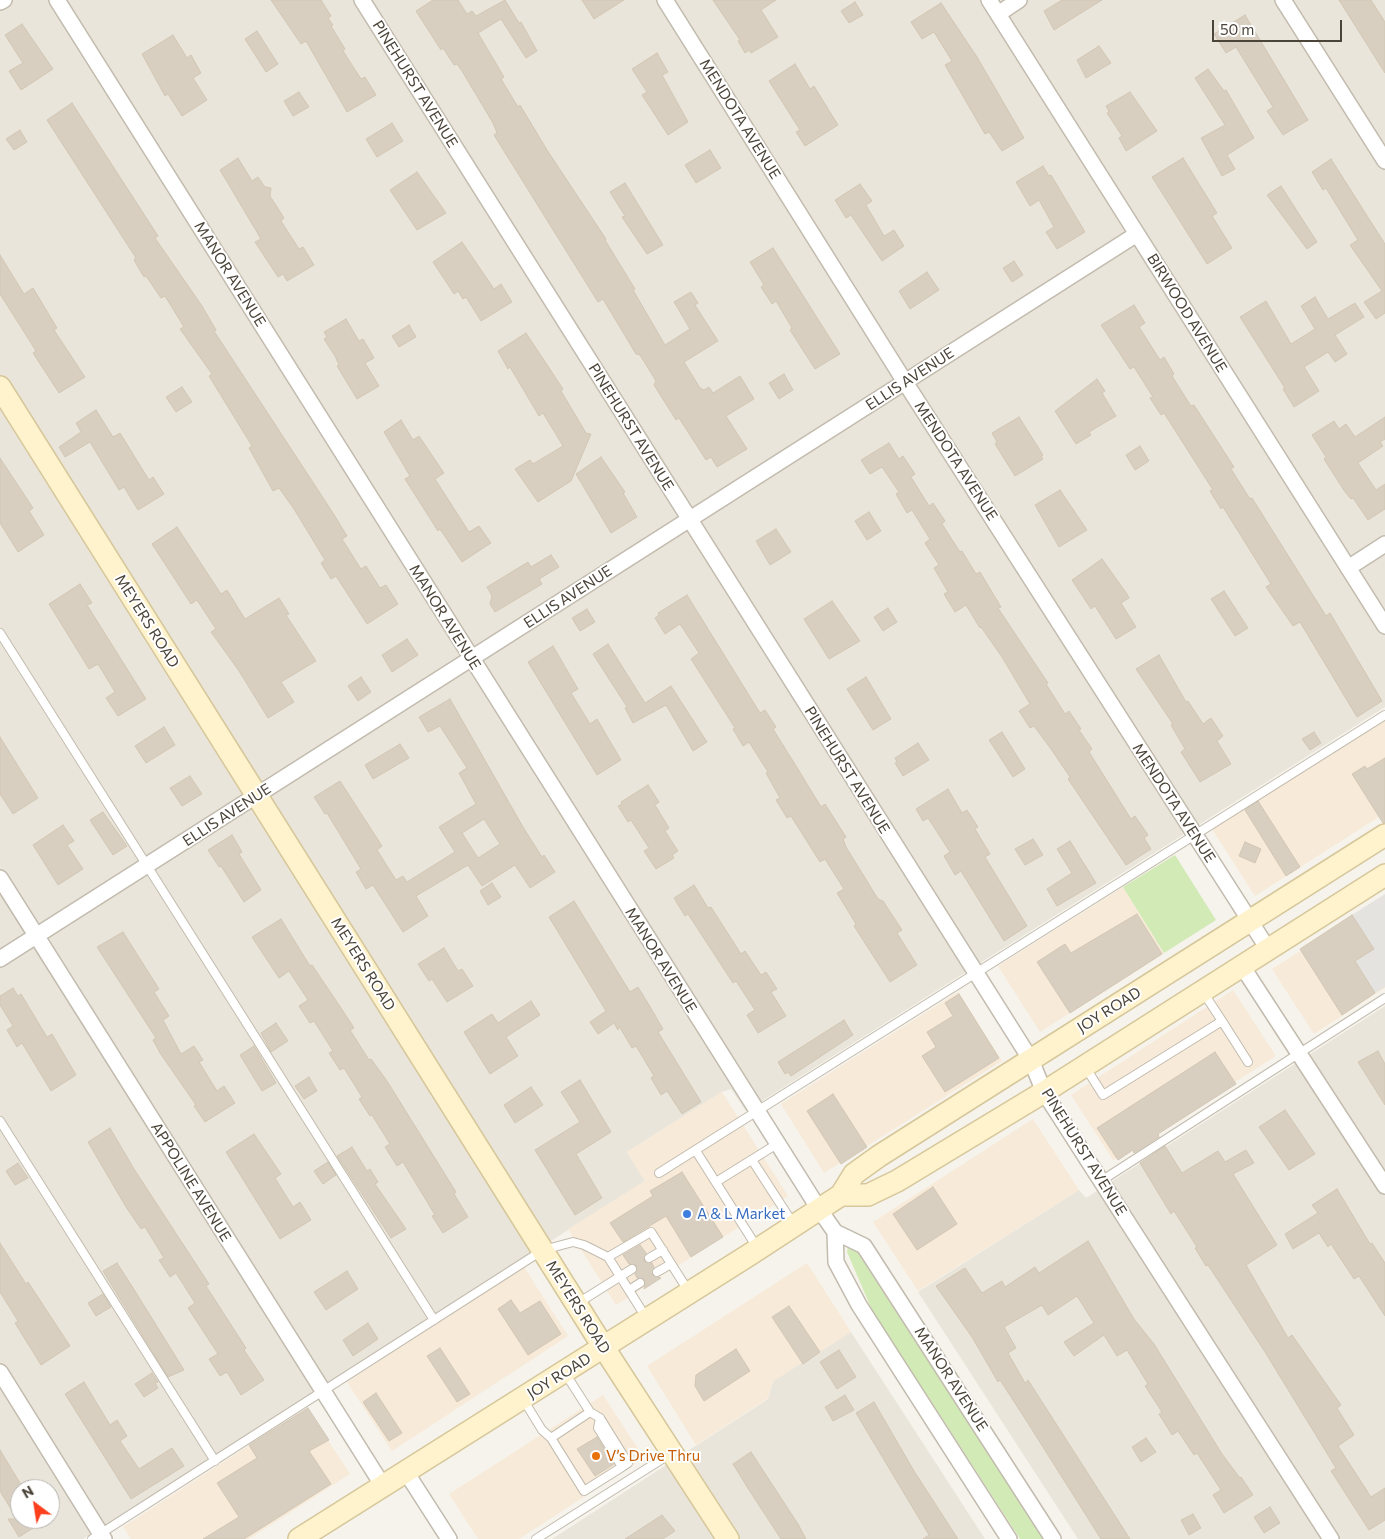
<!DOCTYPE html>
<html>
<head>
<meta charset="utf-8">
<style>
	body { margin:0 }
	#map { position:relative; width:1385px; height:1539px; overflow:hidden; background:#f6f3ec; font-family:Commissioner,sans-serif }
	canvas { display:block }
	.north { position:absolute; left:10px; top:1479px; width:50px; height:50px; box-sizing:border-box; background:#fff; border:1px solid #b7b4b0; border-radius:50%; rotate:329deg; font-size:14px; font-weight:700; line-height:20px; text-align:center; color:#4b4439 }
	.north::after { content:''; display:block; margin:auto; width:18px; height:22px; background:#fc3f1d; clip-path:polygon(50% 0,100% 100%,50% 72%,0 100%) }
	.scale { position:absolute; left:1212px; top:20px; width:130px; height:22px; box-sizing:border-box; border:2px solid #4b4439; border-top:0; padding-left:6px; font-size:15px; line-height:18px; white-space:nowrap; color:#4b4439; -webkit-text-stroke:4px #fff; paint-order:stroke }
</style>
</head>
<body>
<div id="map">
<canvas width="1385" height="1539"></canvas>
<div class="north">N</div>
<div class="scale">50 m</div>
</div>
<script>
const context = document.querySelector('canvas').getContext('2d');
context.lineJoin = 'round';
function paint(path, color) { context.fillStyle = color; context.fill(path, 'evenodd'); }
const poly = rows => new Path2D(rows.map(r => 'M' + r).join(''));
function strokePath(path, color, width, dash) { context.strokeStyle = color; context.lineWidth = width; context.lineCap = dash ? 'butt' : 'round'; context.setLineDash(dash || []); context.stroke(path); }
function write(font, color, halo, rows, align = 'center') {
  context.font = font + ' Commissioner,sans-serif'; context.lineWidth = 4; context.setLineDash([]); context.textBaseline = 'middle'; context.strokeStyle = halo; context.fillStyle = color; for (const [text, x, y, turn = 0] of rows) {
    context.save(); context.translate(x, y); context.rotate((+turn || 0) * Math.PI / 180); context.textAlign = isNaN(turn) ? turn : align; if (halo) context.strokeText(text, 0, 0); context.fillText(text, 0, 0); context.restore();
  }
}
const residential = poly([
	[0,0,1385,0,1385,707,746,1111,731,1089,722,1092,627,1152,645,1181,83,1539,0,1539],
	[20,1489,50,1489,50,1519,20,1519],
	[1385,1006,1385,1539,1078,1539,918,1292,1079,1190,1086,1198],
	[851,1332,985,1539,552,1539,768,1399,773,1381]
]);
const commercial = poly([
	[1385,719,1385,813,1255,896,1212,829],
	[1123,887,1164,953,1040,1032,998,966],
	[1385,897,1385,988,1314,1034,1272,969],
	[1233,990,1276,1056,1113,1160,1071,1095],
	[958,992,1002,1061,824,1173,781,1104],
	[722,1092,788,1196,616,1305,568,1229,645,1181,627,1152],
	[1033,1119,1079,1190,918,1291,873,1222],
	[807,1263,851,1332,773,1381,768,1398,696,1445,647,1366],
	[524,1267,568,1336,392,1451,347,1382],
	[603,1395,644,1458,519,1539,478,1539,449,1494],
	[307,1408,350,1474,249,1539,131,1539,123,1527]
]);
const green = poly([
	[1175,855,1216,920,1164,953,1123,887],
	[851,1245,856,1250,1043,1539,1020,1539,872,1310,847,1252,848,1247]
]);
const parking = poly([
	[1385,894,1385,987,1375,993,1355,961,1352,915]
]);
const building = poly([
	[271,0,321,0,331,16,328,18,333,25,331,26,345,49,343,51,361,79,365,77,376,95,347,112,306,41,301,44,271,0],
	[433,0,458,0,467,14,472,11,476,16,505,0,519,23,521,22,537,51,526,58,501,19,478,33,504,77,501,79,518,107,520,105,547,150,606,239,605,240,635,289,633,290,665,345,690,329,674,302,691,292,698,303,695,305,718,341,684,362,700,388,704,390,709,387,713,393,740,376,754,399,726,416,747,449,717,467,711,457,706,460,679,418,676,420,654,385,656,381,640,355,636,354,603,299,598,302,494,135,497,133,493,123,462,71,457,64,454,65,443,48,441,50,416,11,433,0],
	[582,0,624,0,594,19,582,0],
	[713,0,776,0,761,10,778,37,751,53,749,50,745,53,738,41,740,40,713,0],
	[1062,0,1102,0,1054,30,1044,11,1062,0],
	[1339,0,1371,0,1385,22,1385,73,1339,0],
	[855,2,863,15,849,23,841,11,855,2],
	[941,3,977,57,1024,138,1002,151,989,132,985,134,975,117,945,65,952,61,934,32,922,39,911,22,941,3],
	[1245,15,1308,120,1283,135,1267,111,1273,107,1236,47,1226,53,1214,34,1245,15],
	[22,24,53,69,21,90,9,71,23,63,5,35,22,24],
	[257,31,278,64,266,72,245,39,257,31],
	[173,35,187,58,191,55,201,73,193,78,207,100,182,116,168,94,165,96,142,54,173,35],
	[1099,46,1111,63,1086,78,1077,60,1099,46],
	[657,53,668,72,662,75,688,122,668,135,642,95,647,92,632,69,657,53],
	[795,64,810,89,814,86,838,125,805,146,796,132,800,130,769,81,795,64],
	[1208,69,1224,91,1226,90,1254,138,1227,155,1235,169,1222,176,1201,138,1225,125,1195,78,1208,69],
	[299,92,309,107,293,116,284,101,299,92],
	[1130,92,1157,131,1126,151,1119,138,1122,136,1107,113,1109,111,1106,106,1130,92],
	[72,103,158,236,155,238,202,306,216,330,214,331,333,513,347,536,342,539,361,569,366,566,380,588,386,585,398,604,367,624,336,576,331,579,321,563,325,560,294,509,279,488,273,491,249,448,252,446,209,376,212,374,180,329,184,327,165,296,161,298,146,276,144,277,134,260,136,258,47,120,72,103],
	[392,123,403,141,377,157,366,139,392,123],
	[20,130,27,142,14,150,6,139,20,130],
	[710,150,721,168,696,183,685,165,710,150],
	[238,158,252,181,258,177,265,187,271,188,270,196,284,218,281,221,299,249,303,247,314,265,287,281,283,274,278,277,255,242,261,239,220,170,238,158],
	[1183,158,1217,213,1212,216,1232,248,1207,264,1152,177,1183,158],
	[1331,159,1385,244,1385,313,1376,319,1364,302,1382,291,1350,245,1358,240,1326,188,1323,190,1312,172,1331,159],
	[1043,166,1049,176,1051,175,1085,232,1057,249,1046,232,1054,227,1039,200,1030,206,1016,182,1043,166],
	[417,172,446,213,417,230,390,190,417,172],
	[625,183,663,245,647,254,622,217,625,216,610,192,625,183],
	[860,184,872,201,866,205,884,236,894,230,904,246,882,261,851,215,846,218,835,200,860,184],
	[1281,186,1317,242,1307,249,1267,195,1281,186],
	[462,242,494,289,501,284,512,302,481,321,466,297,463,299,458,291,454,294,433,262,462,242],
	[773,248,840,354,815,369,790,330,792,328,776,301,772,304,761,287,764,285,750,262,773,248],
	[0,255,24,294,33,288,57,328,54,330,85,377,59,393,33,353,36,351,0,294,0,255],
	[1014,261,1023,275,1012,282,1003,268,1014,261],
	[927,272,939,290,910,309,899,291,927,272],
	[1315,297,1328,319,1355,303,1364,317,1335,335,1347,354,1335,362,1328,352,1304,367,1319,391,1294,407,1283,389,1285,388,1240,317,1266,301,1291,344,1315,329,1301,306,1315,297],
	[1134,305,1145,323,1139,327,1160,360,1164,357,1174,374,1172,376,1191,406,1194,405,1223,450,1234,467,1231,469,1250,499,1252,498,1326,616,1330,613,1382,701,1357,717,1300,622,1293,626,1266,587,1271,584,1223,507,1221,509,1210,491,1213,490,1164,413,1161,415,1150,398,1153,397,1134,367,1130,369,1101,325,1134,305],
	[346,319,359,341,363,339,374,358,365,363,379,386,357,399,337,366,339,365,335,356,324,339,327,337,324,332,346,319],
	[409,325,416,337,399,347,392,336,409,325],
	[526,333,563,389,561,391,586,433,591,434,571,481,538,502,515,469,530,460,533,464,563,446,543,413,539,416,510,367,508,369,498,351,526,333],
	[784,374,793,390,779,399,769,383,784,374],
	[1097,379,1105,391,1102,393,1116,416,1089,432,1091,435,1076,444,1055,411,1097,379],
	[182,387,192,402,176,412,166,397,182,387],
	[96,410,113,437,120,433,149,480,153,477,164,494,138,510,124,487,119,490,90,442,65,457,59,447,81,432,76,423,96,410],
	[1019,417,1043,455,1041,456,1043,459,1015,476,995,444,997,442,992,433,1019,417],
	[1385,417,1385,439,1380,442,1383,446,1358,463,1376,490,1385,484,1385,509,1368,520,1353,498,1351,499,1345,492,1324,459,1326,457,1312,435,1334,421,1339,429,1346,424,1355,437,1385,417],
	[401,420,413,440,419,436,444,473,435,479,469,532,479,526,491,543,462,562,440,529,438,531,405,479,410,476,384,432,401,420],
	[889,443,899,459,903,456,915,474,911,477,929,506,933,503,945,521,942,524,960,552,962,551,976,574,980,572,1001,607,998,608,1048,683,1046,684,1065,714,1069,711,1081,729,1079,730,1092,749,1089,752,1126,811,1131,819,1135,816,1148,835,1144,838,1151,849,1126,865,1068,779,1070,777,1051,749,1034,726,1030,728,1019,711,1030,704,1002,657,981,627,980,628,966,605,955,612,944,594,948,592,934,568,939,565,925,543,930,539,912,510,907,513,896,494,899,492,882,467,870,474,861,460,889,443],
	[1140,446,1149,461,1135,470,1126,455,1140,446],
	[601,457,625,492,623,493,637,517,611,533,576,474,601,457],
	[0,458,33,508,29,511,44,535,18,552,0,523,0,458],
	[1060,490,1087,530,1059,547,1035,505,1060,490],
	[869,512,881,531,867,540,855,521,869,512],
	[177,527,221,594,227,590,245,619,279,598,289,614,286,615,316,661,281,682,294,702,268,718,239,671,211,632,216,629,197,600,191,604,152,544,177,527],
	[776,529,791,552,770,565,756,541,776,529],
	[551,555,559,567,539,579,542,584,495,612,490,604,492,596,487,587,528,562,531,567,551,555],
	[1102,559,1127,594,1129,598,1121,603,1136,627,1116,639,1095,606,1091,609,1072,580,1102,559],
	[80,584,92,603,87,605,146,699,118,716,106,698,115,692,98,664,89,669,49,604,80,584],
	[1224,591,1248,628,1235,636,1211,599,1224,591],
	[687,595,760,713,765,710,776,727,773,729,801,774,821,807,825,804,846,837,843,839,846,847,878,899,883,901,902,930,897,933,917,965,890,982,854,926,856,924,837,893,844,889,825,859,820,862,791,816,787,818,776,800,780,798,766,773,768,772,749,742,743,746,733,729,735,728,691,659,699,653,680,624,665,634,655,618,659,615,658,613,687,595],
	[832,601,860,641,829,659,804,619,832,601],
	[888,608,897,622,883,631,874,617,888,608],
	[587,609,595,622,580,631,572,618,587,609],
	[407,639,418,655,392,672,382,655,407,639],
	[608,644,645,703,671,686,707,742,693,751,666,705,633,723,625,708,627,707,593,654,608,644],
	[553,646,578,689,571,693,590,724,597,719,621,760,597,775,528,662,553,646],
	[1159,655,1186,702,1188,701,1203,724,1211,718,1223,736,1217,741,1231,764,1200,782,1181,752,1185,749,1171,725,1173,724,1136,669,1159,655],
	[361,677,371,692,358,701,348,686,361,677],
	[866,677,891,719,873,730,847,689,866,677],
	[450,699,523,827,542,857,544,855,555,872,530,888,515,865,482,886,468,865,416,896,428,916,403,932,373,885,366,889,356,872,361,869,327,813,325,814,314,797,340,781,382,846,377,850,396,880,403,876,407,882,455,852,439,827,476,804,459,773,467,768,440,726,428,732,419,717,450,699],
	[484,819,500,844,478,858,462,833,484,819],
	[164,727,175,745,146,763,135,746,164,727],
	[1002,732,1025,769,1013,777,989,740,1002,732],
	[1314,732,1321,743,1310,750,1302,739,1314,732],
	[0,737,38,798,13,814,0,794,0,737],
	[918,743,929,760,903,776,895,763,897,762,895,758,918,743],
	[400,744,409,758,373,779,365,765,400,744],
	[1385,758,1385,823,1383,823,1352,774,1365,766,1367,769,1385,758],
	[190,776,202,794,182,806,170,788,190,776],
	[648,785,659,802,655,805,669,828,665,831,678,851,672,855,674,858,656,869,644,851,649,848,631,820,628,822,618,806,622,804,621,802,648,785],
	[948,789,962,813,967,810,978,827,975,829,990,854,985,857,1027,926,1004,941,961,871,955,875,944,856,950,852,928,818,923,821,916,809,948,789],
	[1258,801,1300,867,1286,876,1245,810,1258,801],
	[103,812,127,846,113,855,90,820,103,812],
	[63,825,74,841,67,845,83,869,58,885,33,845,63,825],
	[232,835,242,852,239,854,261,890,244,902,221,866,219,867,208,850,232,835],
	[1033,839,1043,855,1025,865,1015,849,1033,839],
	[1070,841,1096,883,1057,906,1047,889,1072,873,1057,849,1070,841],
	[1245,842,1261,849,1255,863,1239,856,1245,842],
	[492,883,501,897,488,905,480,891,492,883],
	[694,885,708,908,711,907,741,954,745,951,761,975,766,972,777,989,771,992,786,1016,758,1033,747,1015,755,1010,736,981,733,983,688,914,685,916,674,898,694,885],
	[574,901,630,992,638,987,649,1005,663,1029,658,1032,701,1102,682,1114,667,1091,661,1095,651,1078,654,1076,636,1046,632,1048,619,1026,618,1030,614,1023,598,1034,590,1022,606,1011,549,917,574,901],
	[1137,914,1162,954,1070,1013,1037,962,1065,944,1071,953,1137,914],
	[1352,915,1374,949,1355,961,1375,993,1342,1015,1300,949,1352,915],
	[281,919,310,966,312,965,343,1011,354,1028,350,1030,369,1060,371,1059,387,1081,456,1192,454,1194,468,1217,443,1233,432,1216,435,1215,403,1162,397,1166,385,1147,390,1144,372,1115,370,1116,359,1099,362,1097,344,1068,340,1070,329,1053,333,1051,314,1021,310,1023,299,1006,308,1000,289,971,279,978,252,937,281,919],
	[123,932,159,989,154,992,169,1016,163,1020,181,1054,194,1046,203,1060,199,1062,217,1091,224,1086,235,1103,205,1122,194,1106,196,1105,160,1053,153,1040,156,1038,97,947,123,932],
	[444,948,458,971,462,969,473,986,447,1002,432,979,429,981,418,964,444,948],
	[13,988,18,996,21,994,47,1037,52,1034,76,1075,51,1091,22,1043,17,1047,7,1030,13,1026,0,1005,0,996,13,988],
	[959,994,999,1058,945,1092,922,1056,936,1047,927,1032,953,1016,945,1003,959,994],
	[531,1001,540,1015,506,1037,518,1056,490,1074,464,1032,492,1014,498,1023,531,1001],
	[844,1020,853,1035,791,1076,788,1072,785,1074,778,1062,844,1020],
	[276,1023,288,1041,271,1052,261,1033,276,1023],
	[254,1046,276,1083,262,1091,240,1055,254,1046],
	[1378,1051,1385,1064,1385,1105,1358,1062,1378,1051],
	[1215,1052,1236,1084,1158,1134,1159,1137,1134,1153,1133,1150,1118,1160,1097,1128,1215,1052],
	[309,1077,317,1091,304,1099,295,1086,309,1077],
	[580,1080,611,1132,576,1154,602,1198,575,1215,535,1150,580,1122,561,1092,580,1080],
	[531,1087,543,1105,515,1123,504,1105,531,1087],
	[833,1094,867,1147,841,1164,807,1111,833,1094],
	[1285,1110,1315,1154,1289,1170,1259,1127,1285,1110],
	[110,1128,134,1169,209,1284,206,1286,246,1348,244,1350,264,1380,241,1395,227,1372,220,1376,209,1359,218,1354,188,1308,195,1303,176,1273,170,1277,159,1260,164,1258,145,1227,141,1229,126,1207,88,1142,110,1128],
	[254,1134,281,1174,275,1178,293,1207,300,1202,311,1220,280,1239,226,1152,254,1134],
	[1165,1146,1182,1173,1218,1151,1225,1162,1246,1150,1254,1163,1233,1174,1277,1245,1246,1265,1288,1338,1292,1335,1341,1405,1337,1408,1354,1435,1338,1446,1371,1497,1385,1488,1385,1520,1369,1530,1331,1471,1336,1468,1265,1352,1208,1265,1206,1266,1195,1248,1197,1247,1174,1211,1171,1214,1140,1163,1165,1146],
	[352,1147,367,1171,370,1169,378,1182,375,1184,406,1229,391,1238,337,1156,352,1147],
	[328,1162,336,1175,323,1184,314,1171,328,1162],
	[18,1163,28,1178,15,1185,6,1171,18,1163],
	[682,1172,723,1237,691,1257,666,1216,623,1242,610,1223,653,1196,650,1191,682,1172],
	[933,1187,957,1224,917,1250,893,1214,933,1187],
	[1337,1189,1370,1244,1372,1243,1385,1263,1385,1316,1359,1276,1354,1279,1331,1244,1328,1247,1319,1233,1293,1249,1285,1234,1318,1213,1312,1205,1337,1189],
	[1088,1241,1134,1319,1154,1344,1222,1454,1240,1478,1241,1477,1253,1495,1224,1513,1213,1495,1221,1490,1197,1453,1194,1455,1178,1431,1172,1435,1159,1414,1162,1412,1145,1386,1148,1384,1127,1350,1117,1356,1104,1335,1074,1356,1064,1342,1094,1323,1077,1296,1048,1315,1042,1305,1004,1327,1016,1348,1008,1353,1025,1383,1028,1380,1130,1539,1101,1539,1024,1417,1000,1380,998,1382,972,1337,936,1286,965,1268,982,1293,1002,1281,1005,1287,1035,1267,1039,1273,1088,1241],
	[0,1243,26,1284,28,1282,70,1346,41,1365,15,1323,18,1321,0,1292,0,1243],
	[640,1245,646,1253,644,1261,652,1263,654,1267,652,1275,661,1278,644,1289,645,1280,637,1278,635,1274,637,1266,629,1264,623,1255,640,1245],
	[117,1263,135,1291,184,1370,168,1377,103,1271,117,1263],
	[347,1271,358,1289,326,1310,314,1292,347,1271],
	[103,1294,111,1307,96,1316,88,1303,103,1294],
	[511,1300,520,1313,540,1301,561,1334,528,1355,498,1309,511,1300],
	[789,1306,820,1352,803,1364,772,1317,789,1306],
	[368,1323,378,1339,353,1356,343,1340,368,1323],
	[440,1348,470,1394,457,1402,427,1356,440,1348],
	[736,1349,750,1371,704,1401,695,1386,696,1375,736,1349],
	[839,1350,856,1377,837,1389,820,1362,839,1350],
	[152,1373,158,1382,155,1383,158,1388,144,1397,135,1384,152,1373],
	[84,1382,110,1425,117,1420,127,1436,120,1441,139,1469,172,1448,184,1466,131,1499,65,1394,84,1382],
	[376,1393,402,1433,389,1441,363,1402,376,1393],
	[845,1395,854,1410,833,1421,825,1407,845,1395],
	[874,1402,914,1471,958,1539,923,1539,929,1535,856,1413,874,1402],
	[308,1408,329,1440,309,1451,331,1484,244,1539,203,1539,239,1517,217,1483,257,1458,249,1445,308,1408],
	[597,1437,614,1464,595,1476,577,1449,597,1437],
	[1146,1438,1156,1452,1141,1462,1132,1447,1146,1438],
	[0,1450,20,1483,20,1519,47,1519,19,1537,8,1519,17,1519,0,1491,0,1450],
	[751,1452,798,1524,806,1539,781,1539,749,1490,733,1464,751,1452],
	[1270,1507,1280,1523,1264,1533,1254,1517,1270,1507],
	[1193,1514,1201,1528,1189,1535,1181,1520,1193,1514],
	[662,1515,675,1531,663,1539,625,1539,662,1515]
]);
const lane = poly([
	[0,633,434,1320],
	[1222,1021,1248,1062],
	[1086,1068,1103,1095,1222,1021,1203,992],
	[0,1121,215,1461],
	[696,1151,758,1249],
	[752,1160,794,1225],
	[659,1173,1385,715],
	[1101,1181,1385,998],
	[716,1182,777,1144],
	[608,1257,647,1319],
	[649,1258,663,1250],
	[657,1272,671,1264],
	[629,1290,640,1283],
	[578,1303,632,1269],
	[523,1399,542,1430,551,1438,590,1412,565,1373],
	[600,1418,598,1428,622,1467],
	[551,1438,584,1491,622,1467,628,1463,600,1418,590,1412],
	[92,1539,543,1250,573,1242,584,1245,608,1257,651,1232,689,1292],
	[536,1539,670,1454]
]);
const street = poly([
	[57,0,819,1209,835,1232,864,1246,1053,1539],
	[362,0,1031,1060,1044,1092,1331,1539],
	[665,0,905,382,1268,949],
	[989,0,1385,626],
	[1283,0,1385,161],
	[0,2,4,0],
	[998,14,1019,0],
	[1348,568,1385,544],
	[0,878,383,1486],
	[0,959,1137,234],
	[1242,966,1385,1186],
	[835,1232,836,1262,859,1305,1009,1539],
	[0,1372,104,1539],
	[406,1472,449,1539]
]);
const secondary = poly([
	[0,387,604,1348,728,1539],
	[841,1195,868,1195,897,1181,1044,1092,1385,875],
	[299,1539,749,1255,841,1195,854,1174,879,1156,1385,835]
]);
const markers = [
	[687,1214,5,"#3f7fe0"],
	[596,1456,5,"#e8710a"]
];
const streetNames = [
	["PINEHURST AVENUE",415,84,58],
	["MENDOTA AVENUE",740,119,58],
	["MANOR AVENUE",230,274,58],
	["BIRWOOD AVENUE",1187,313,58],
	["ELLIS AVENUE",910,379,-33],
	["PINEHURST AVENUE",631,427,58],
	["MENDOTA AVENUE",956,461,57],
	["ELLIS AVENUE",568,597,-33],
	["MANOR AVENUE",445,617,58],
	["MEYERS ROAD",147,621,58],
	["PINEHURST AVENUE",847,770,58],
	["MENDOTA AVENUE",1174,803,57],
	["ELLIS AVENUE",227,815,-33],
	["MANOR AVENUE",661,960,58],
	["MEYERS ROAD",363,964,58],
	["JOY ROAD",1109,1010,-32],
	["PINEHURST AVENUE",1084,1152,58],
	["APPOLINE AVENUE",191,1182,58],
	["MEYERS ROAD",578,1307,58],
	["JOY ROAD",559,1376,-32],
	["MANOR AVENUE",951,1379,57]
];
const shopNames = [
	["A & L Market",697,1214]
];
const foodNames = [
	["V’s Drive Thru",606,1456]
];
paint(residential, '#eae5da');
paint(commercial, '#f7ead8');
paint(green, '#d2eab5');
paint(parking, '#e5e3e0');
paint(building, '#d8cfc1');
strokePath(building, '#d3c7b4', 1);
strokePath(lane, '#c2bbae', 10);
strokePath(street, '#c2bbae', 18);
strokePath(secondary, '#d6c79b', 24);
strokePath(lane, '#fff', 8);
strokePath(street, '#fff', 15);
strokePath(secondary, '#fff3cd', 21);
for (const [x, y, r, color] of markers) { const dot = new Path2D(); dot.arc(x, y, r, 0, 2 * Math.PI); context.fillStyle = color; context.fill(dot); strokePath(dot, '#fff', 2); }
write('15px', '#4b4439', '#fff', streetNames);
write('15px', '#366cbe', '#fff', shopNames, 'left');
write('15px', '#c56008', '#fff', foodNames, 'left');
</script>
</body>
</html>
